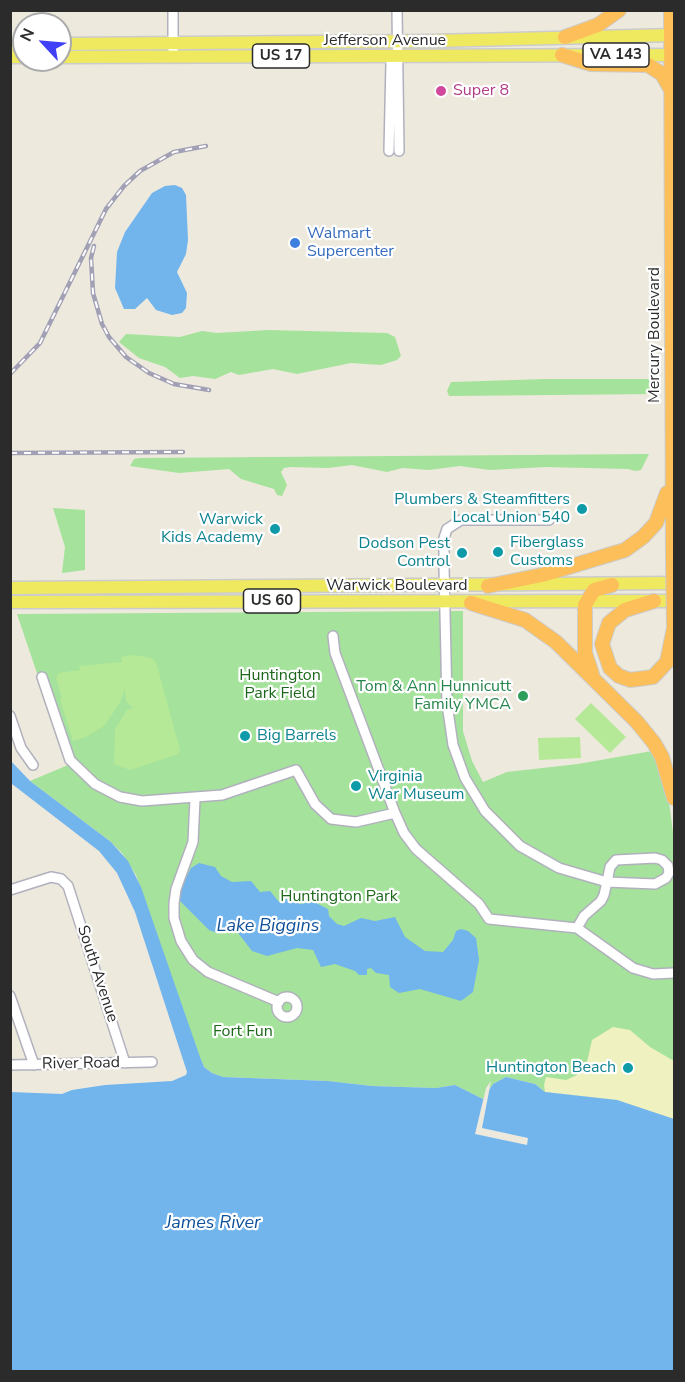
<!DOCTYPE html>
<html>
<head>
<meta charset="utf-8">
<style>
	body { margin:0 }
	#map { position:relative; width:685px; height:1382px; overflow:hidden; background:#ede9dd; font-family:"Nunito Sans",sans-serif }
	canvas { display:block }
	.frame { position:absolute; inset:0; border:12px solid #2b2b2b; pointer-events:none }
	.north { position:absolute; left:12px; top:12px; width:60px; height:60px; box-sizing:border-box; background:#fff; border:2px solid #aaa; border-radius:50%; rotate:296deg; font-size:16px; font-weight:700; line-height:24px; text-align:center; color:#2b2b2b }
	.north::after { content:''; display:block; margin:auto; width:21px; height:27px; background:#4140f7; clip-path:polygon(50% 0,100% 100%,50% 72%,0 100%) }
</style>
</head>
<body>
<div id="map">
<canvas width="685" height="1382"></canvas>
<div class="frame"></div>
<div class="north">N</div>
</div>
<script>
const context = document.querySelector('canvas').getContext('2d');
context.lineJoin = 'round';
function paint(path, color) { context.fillStyle = color; context.fill(path, 'evenodd'); }
const poly = rows => new Path2D(rows.map(r => 'M' + r).join(''));
function strokePath(path, color, width, dash) { context.strokeStyle = color; context.lineWidth = width; context.lineCap = dash ? 'butt' : 'round'; context.setLineDash(dash || []); context.stroke(path); }
function write(font, color, halo, rows, align = 'center') {
  context.font = font + ' "Nunito Sans",sans-serif'; context.lineWidth = 4.5; context.setLineDash([]); context.textBaseline = 'middle'; context.strokeStyle = halo; context.fillStyle = color; for (const [text, x, y, turn = 0] of rows) {
    context.save(); context.translate(x, y); context.rotate((+turn || 0) * Math.PI / 180); context.textAlign = isNaN(turn) ? turn : align; if (halo) context.strokeText(text, 0, 0); context.fillText(text, 0, 0); context.restore();
  }
}
const green = poly([
	[268,330,387,333,395,337,401,356,397,360,381,365,351,363,297,374,273,369,239,375,231,372,215,379,193,376,180,378,165,367,139,358,119,342,126,334,180,337,202,331,217,333],
	[545,379,657,379,657,394,449,396,447,391,451,382],
	[649,454,641,470,635,471,628,469,545,467,490,470,460,466,429,470,402,468,387,472,352,465,328,468,291,467,284,468,281,472,287,485,282,496,277,495,274,489,241,479,229,469,179,473,130,466,134,459,140,458],
	[53,508,85,510,85,570,62,573,65,547],
	[463,611,463,731,472,761,483,782,507,772,578,764,652,751,667,787,674,840,674,1119,617,1100,545,1092,535,1084,506,1077,493,1084,483,1099,455,1085,436,1088,372,1086,328,1081,223,1077,212,1073,204,1067,197,1051,136,875,122,853,111,842,30,781,68,765,17,614]
]);
const sand = poly([
	[613,1027,630,1030,650,1047,674,1061,674,1119,617,1100,545,1092,544,1085,546,1077,566,1080,577,1075,587,1062,592,1040]
]);
const pitch = poly([
	[134,655,151,658,156,662,180,750,178,754,130,770,114,764,115,729,127,710,133,708,126,701,125,688,120,703,104,726,86,737,73,741,60,699,62,698,56,678,59,673,80,670,79,666,122,662,121,657],
	[591,703,626,737,610,753,575,719],
	[580,737,581,758,539,760,538,738]
]);
const water = poly([
	[175,185,182,188,186,195,188,240,186,254,177,272,187,293,186,308,182,313,172,315,156,310,147,298,135,309,124,309,115,288,117,252,125,232,152,193,165,186],
	[10,760,30,781,111,842,128,861,141,887,200,1057,204,1067,212,1073,223,1077,328,1081,372,1086,436,1088,455,1085,483,1099,493,1084,506,1077,535,1084,545,1092,617,1100,674,1119,674,1371,11,1371,11,1092,62,1094,72,1090,105,1085,172,1081,186,1075,187,1072,135,912,117,873,99,851,12,784],
	[199,863,215,867,221,876,232,882,251,881,260,892,270,891,279,902,292,897,299,904,314,902,328,909,329,916,337,924,344,926,361,918,375,921,395,917,405,937,425,951,443,952,453,940,456,931,461,929,468,931,476,938,479,960,473,992,461,1001,420,989,399,993,390,987,389,975,376,973,371,968,367,969,367,975,359,975,355,971,335,964,321,967,313,950,297,948,267,956,252,951,235,929,217,933,209,930,179,900,180,889,191,868]
]);
const pier = poly([
	[491,1081,482,1128,528,1138,527,1145,475,1134,486,1088]
]);
const minor = poly([
	[173,10,173,56],
	[397,10,399,151],
	[389,151,391,62,396,55],
	[549,520,461,520,447,529,444,538,444,567,447,704,453,745,465,778,485,811,520,846,559,868,607,882,655,884,666,878,669,873,668,866,662,860,655,858,616,860,610,867,607,882,604,895,601,901,584,916,577,928],
	[333,636,335,653,395,813,404,833,416,849,479,904,489,919,577,928,633,968,653,974,674,973],
	[42,677,70,760,95,784,120,797,142,801,222,795,296,770,315,804,331,819,356,822,395,813],
	[10,716,21,748,33,765],
	[195,799,193,842,176,889,174,903,174,918,181,941,193,960,208,972,279,1002],
	[10,890,51,877,61,879,68,886,125,1063],
	[10,996,34,1065],
	'277 1007a10 10 0 1 1 20 0a10 10 0 1 1-20 0Z',
	[10,1065,152,1062]
]);
const major = poly([
	[10,44,24,44],
	[60,44,431,41,674,35],
	[10,57,24,57],
	[60,57,674,55],
	[10,588,674,583],
	[10,602,674,601]
]);
const highway = poly([
	[671,10,673,557],
	[565,37,598,25,619,10],
	[562,55,591,64,648,65,662,74,670,88],
	[488,586,542,575,625,550,643,537,656,523,667,493],
	[654,601,625,610,609,623,602,644,610,668,619,676,630,680,653,677,667,662,674,628],
	[471,603,525,620,556,642,637,722,654,743,662,757,674,798],
	[592,674,585,653,585,605,594,590,612,585]
]);
const rail = poly([
	[94,246,91,258,93,293,102,324,109,337,126,357,149,373,174,384,209,390],
	[10,374,40,343,106,209,124,186,140,171,174,152,206,146],
	[10,453,183,452]
]);
const highwayBridge = poly([
	[673,557,674,628]
]);
const markers = [
	[441,91,6,"#d1479c"],
	[295,243,6,"#3f7fe0"],
	[582,509,6,"#0f9aa8"],
	[275,529,6,"#0f9aa8"],
	[498,552,6,"#0f9aa8"],
	[462,553,6,"#0f9aa8"],
	[523,696,6,"#2e9e5b"],
	[245,736,6,"#0f9aa8"],
	[356,786,6,"#0f9aa8"],
	[628,1068,6,"#0f9aa8"]
];
const shields = [
	[616,55,66],
	[281,56,57],
	[272,601,57]
];
const shieldNames = [
	["VA 143",616,55],
	["US 17",281,56],
	["US 60",272,601]
];
const streetNames = [
	["Jefferson Avenue",385,41],
	["Mercury Boulevard",655,335,-90],
	["Warwick Boulevard",397,586],
	["South Avenue",97,974,72],
	["River Road",81,1064,-1]
];
const hotelNames = [
	["Super 8",453,91]
];
const shopNames = [
	["Walmart",307,234],
	["Supercenter",307,252]
];
const cultureNames = [
	["Plumbers & Steamfitters",570,500],
	["Local Union 540",570,518],
	["Warwick",263,520],
	["Kids Academy",263,538],
	["Fiberglass",510,543,"left"],
	["Customs",510,561,"left"],
	["Dodson Pest",450,544],
	["Control",450,562],
	["Big Barrels",257,736,"left"],
	["Virginia",368,777,"left"],
	["War Museum",368,795,"left"],
	["Huntington Beach",616,1068]
];
const parkNames = [
	["Huntington",280,676],
	["Park Field",280,694],
	["Huntington Park",339,897],
	["Fort Fun",243,1032]
];
const leisureNames = [
	["Tom & Ann Hunnicutt",511,687],
	["Family YMCA",511,705]
];
const waterNames = [
	["Lake Biggins",268,927],
	["James River",213,1224]
];
paint(green, '#a5e29b');
paint(sand, '#eff1c1');
paint(pitch, '#b6e997');
paint(water, '#72b5ed');
paint(pier, '#ede9dd');
strokePath(minor, '#b1b1be', 12);
strokePath(major, '#ccc', 15);
strokePath(highway, '#ccc', 16);
strokePath(minor, '#fff', 9);
strokePath(major, '#efe960', 12);
strokePath(highway, '#fcbf59', 14);
strokePath(rail, '#a1a0b5', 4.5);
strokePath(rail, '#fff', 2, [7]);
strokePath(highwayBridge, '#ccc', 16, []);
strokePath(highwayBridge, '#fcbf59', 14);
for (const [x, y, r, color] of markers) { const dot = new Path2D(); dot.arc(x, y, r, 0, 2 * Math.PI); context.fillStyle = color; context.fill(dot); strokePath(dot, '#fff', 2); }
for (const [x, y, w] of shields) { const box = new Path2D(); box.roundRect(x - w / 2, y - 12, w, 24, 4.5); context.fillStyle = '#fff'; context.fill(box); strokePath(box, '#2b2b2b', 1.5); }
write('bold 15px', '#2b2b2b', null, shieldNames);
write('16px', '#2b2b2b', '#fff', streetNames);
write('16px', '#b23c85', '#fff', hotelNames, 'left');
write('16px', '#366cbe', '#fff', shopNames, 'left');
write('16px', '#0d838f', '#fff', cultureNames, 'right');
write('16px', '#1d681b', '#fff', parkNames);
write('16px', '#27864d', '#fff', leisureNames, 'right');
write('italic 18px', '#0f509a', '#fff', waterNames);
</script>
</body>
</html>
